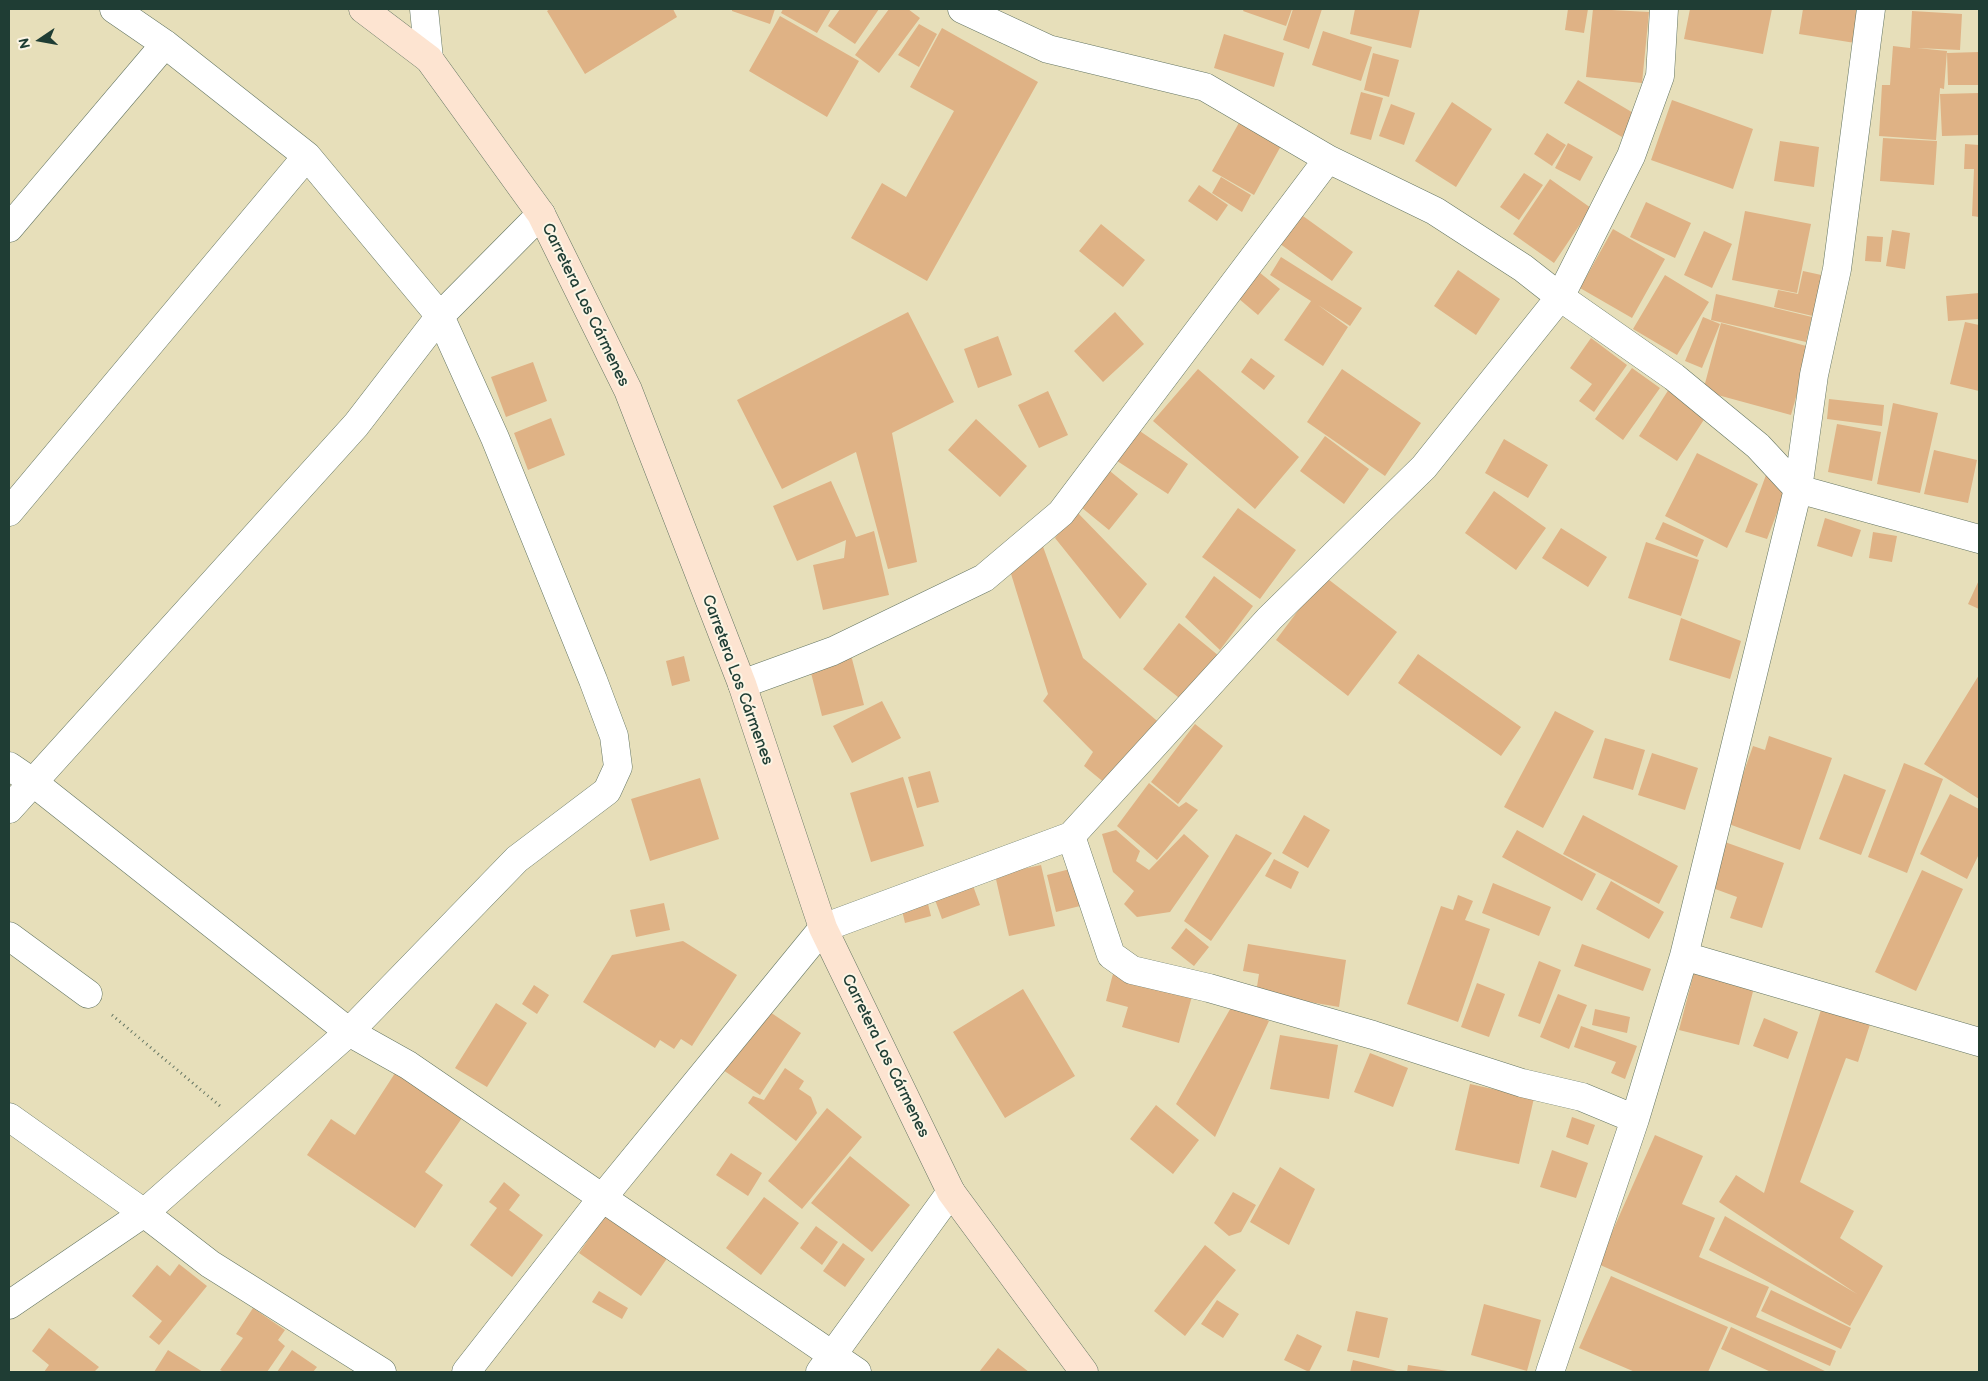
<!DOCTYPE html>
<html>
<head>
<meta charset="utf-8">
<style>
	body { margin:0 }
	#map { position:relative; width:1988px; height:1381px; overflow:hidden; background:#e7dfba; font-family:"Balsamiq Sans",sans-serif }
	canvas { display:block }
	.frame { position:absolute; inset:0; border:10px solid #1f3d34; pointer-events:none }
	.north { position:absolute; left:15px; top:15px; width:50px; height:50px; -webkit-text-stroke:4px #fcf5e5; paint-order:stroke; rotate:258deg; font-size:14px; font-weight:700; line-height:20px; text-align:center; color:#1f3d34 }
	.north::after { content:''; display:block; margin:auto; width:18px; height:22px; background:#1f3d34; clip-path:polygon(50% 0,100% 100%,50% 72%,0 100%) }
</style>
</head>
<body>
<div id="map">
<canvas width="1988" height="1381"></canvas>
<div class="frame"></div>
<div class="north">N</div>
</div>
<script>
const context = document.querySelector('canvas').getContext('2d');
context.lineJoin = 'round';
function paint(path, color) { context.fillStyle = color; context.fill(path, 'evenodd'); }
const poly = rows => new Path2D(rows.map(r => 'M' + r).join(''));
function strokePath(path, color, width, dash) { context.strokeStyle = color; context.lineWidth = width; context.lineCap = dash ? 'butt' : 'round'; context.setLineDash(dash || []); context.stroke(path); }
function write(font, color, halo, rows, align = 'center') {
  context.font = font + ' "Balsamiq Sans",sans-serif'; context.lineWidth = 4; context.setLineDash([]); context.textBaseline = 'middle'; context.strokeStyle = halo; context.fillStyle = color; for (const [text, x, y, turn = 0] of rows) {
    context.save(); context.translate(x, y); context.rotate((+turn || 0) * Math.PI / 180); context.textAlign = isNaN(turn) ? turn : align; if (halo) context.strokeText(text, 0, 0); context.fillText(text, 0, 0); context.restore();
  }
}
const building = poly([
	[550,9,673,9,677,17,585,74,547,11],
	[732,9,775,9,770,24,732,11],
	[783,9,831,9,817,33,781,13],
	[840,9,879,9,855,44,828,26],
	[889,9,908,9,920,18,879,73,855,55],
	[1244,9,1292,9,1286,26,1243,11],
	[1293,9,1322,9,1309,49,1283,40],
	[1355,9,1420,9,1411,48,1350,34],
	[1568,9,1588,9,1584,33,1565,30],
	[1593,9,1649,12,1642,83,1586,77],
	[1690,9,1772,9,1763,54,1684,39],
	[1803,9,1860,9,1855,43,1799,34],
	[1912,11,1962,14,1960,50,1917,48,1947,51,1944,89,1940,88,1936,140,1879,136,1882,85,1890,85,1893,46,1910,48],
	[780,16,859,61,827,117,749,71],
	[919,24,937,34,919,67,898,55],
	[942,28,1038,82,927,281,851,238,882,183,906,197,954,111,910,87],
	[1323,31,1372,47,1361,81,1312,65],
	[1224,34,1284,53,1274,87,1214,68],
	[1979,52,1979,85,1948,85,1947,53],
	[1373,53,1399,60,1389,97,1364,90],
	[1578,80,1635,114,1622,137,1564,103],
	[1361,92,1383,98,1371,140,1350,134],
	[1979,93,1979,135,1942,136,1940,94],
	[1672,100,1753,129,1733,189,1651,160],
	[1452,102,1492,129,1456,187,1415,161],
	[1391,104,1415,113,1404,145,1379,136],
	[1240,121,1282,144,1254,195,1212,171],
	[1547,133,1566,145,1552,166,1534,154],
	[1883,138,1937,141,1934,185,1880,181],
	[1780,141,1819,147,1814,187,1774,181],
	[1568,143,1593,157,1580,181,1555,168],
	[1965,144,1979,145,1979,217,1972,216,1974,169,1964,169],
	[1524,173,1543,185,1519,220,1500,207],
	[1221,177,1251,195,1242,212,1212,193],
	[1550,179,1591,208,1554,263,1513,234],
	[1199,185,1228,205,1217,221,1188,201],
	[1646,202,1691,223,1675,258,1630,237],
	[1296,211,1353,252,1332,281,1276,241],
	[1745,211,1811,224,1797,293,1732,280],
	[1101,224,1145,260,1123,287,1079,251],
	[1613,229,1665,259,1632,318,1580,288],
	[1892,230,1910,233,1905,269,1886,266],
	[1704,231,1732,244,1712,288,1684,275],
	[1867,236,1883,237,1881,262,1865,261],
	[1281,257,1362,308,1350,326,1318,305,1348,327,1323,366,1284,340,1311,301,1270,275],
	[1254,268,1280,289,1258,315,1232,293],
	[1458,270,1500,299,1476,335,1434,306],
	[1803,271,1826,276,1817,317,1774,307,1778,290,1798,294],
	[1665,275,1709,302,1677,355,1633,329],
	[1979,293,1979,319,1948,321,1946,296],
	[1716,294,1812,317,1806,342,1711,320],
	[908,312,954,402,892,433,917,562,888,569,856,452,782,489,737,400],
	[1115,312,1144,344,1103,382,1074,351],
	[1703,317,1720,324,1702,368,1685,361],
	[1965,322,1979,325,1979,391,1950,384],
	[1721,323,1810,347,1791,415,1703,391],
	[998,336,1012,375,978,388,964,349],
	[1591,338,1627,365,1594,412,1579,401,1592,384,1570,368],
	[1251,358,1275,376,1264,390,1241,372],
	[533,362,547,401,506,417,491,377],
	[1632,368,1660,388,1623,440,1595,419],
	[1198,369,1299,457,1255,509,1153,421],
	[1342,369,1421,423,1385,476,1307,422],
	[1669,389,1707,415,1677,461,1639,436],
	[1048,391,1068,435,1039,448,1018,405],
	[1829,399,1884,405,1882,426,1827,419],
	[1893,403,1938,413,1920,493,1877,484],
	[551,418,565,455,528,470,514,433],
	[976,419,1027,466,1000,497,948,450],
	[1837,424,1881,432,1872,481,1828,472],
	[1131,425,1188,464,1168,494,1111,457],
	[1325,436,1369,469,1344,504,1300,471],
	[1504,439,1548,465,1528,498,1485,473],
	[1934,450,1977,460,1968,503,1924,494],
	[1697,453,1758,484,1727,548,1665,516],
	[1105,467,1138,494,1109,530,1076,503],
	[1766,475,1788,484,1767,539,1745,532],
	[831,481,856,537,874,531,889,595,823,610,813,565,844,558,846,540,797,561,773,506],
	[1494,491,1546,528,1516,570,1465,533],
	[1238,508,1296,550,1260,599,1202,557],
	[1076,511,1147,584,1120,619,1055,538],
	[1825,518,1861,530,1852,557,1817,546],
	[1663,522,1704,540,1697,557,1655,539],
	[1561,528,1607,557,1588,587,1542,558],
	[1873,532,1897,536,1892,562,1869,558],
	[1041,541,1083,658,1162,725,1106,784,1084,766,1093,752,1043,701,1048,694,1008,564],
	[1646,542,1699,560,1681,616,1628,598],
	[1214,576,1253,606,1220,650,1185,617],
	[1324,576,1397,632,1348,696,1276,640],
	[1979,580,1979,609,1968,604],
	[1681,618,1741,641,1730,679,1669,660],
	[1179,623,1219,656,1183,701,1143,669],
	[1418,654,1521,727,1501,756,1398,683],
	[851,655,864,705,822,716,809,665],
	[684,656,690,681,672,686,666,661],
	[1979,675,1979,799,1924,764],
	[882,701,901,738,852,763,833,726],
	[1555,711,1594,731,1543,828,1504,807],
	[1195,724,1223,746,1178,804,1151,782],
	[1769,736,1832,758,1800,850,1726,823,1753,746,1765,750],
	[1605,738,1645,750,1633,790,1593,778],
	[1652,753,1698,768,1685,810,1638,795],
	[1904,763,1943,779,1907,873,1868,857],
	[930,771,939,802,917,808,908,777],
	[1844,774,1886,790,1861,855,1819,839],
	[903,777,924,846,871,862,850,793],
	[700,778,719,839,650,861,631,799],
	[1149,783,1179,807,1186,802,1198,810,1157,860,1117,826],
	[1950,794,1979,809,1979,854,1967,879,1920,854],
	[1304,815,1330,830,1308,868,1282,853],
	[1583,815,1678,866,1659,904,1563,854],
	[1116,830,1140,851,1136,861,1149,870,1184,834,1209,856,1170,912,1137,917,1124,904,1134,891,1113,872,1102,834],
	[1517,830,1596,874,1582,901,1502,857],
	[1236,834,1272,853,1211,941,1184,921],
	[1722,841,1784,863,1762,928,1730,918,1737,897,1707,886],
	[1274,859,1299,872,1291,889,1265,876],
	[1041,865,1055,926,1009,936,995,875],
	[1070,869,1080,906,1056,912,1047,875],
	[1922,870,1963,889,1916,991,1875,972],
	[1611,881,1664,912,1649,939,1596,909],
	[972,883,980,905,942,919,934,897],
	[1493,883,1551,907,1539,936,1482,913],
	[1458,895,1473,901,1465,920,1490,929,1458,1022,1407,1004,1441,906,1453,910],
	[926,896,931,916,905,923,900,902],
	[664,903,670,930,636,937,630,910],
	[1186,928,1209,947,1194,966,1171,948],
	[683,941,737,975,692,1046,681,1039,674,1049,660,1040,655,1048,583,1002,612,955],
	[1248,944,1346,960,1339,1007,1256,993,1259,974,1243,971],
	[1582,944,1651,969,1643,991,1574,966],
	[1539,961,1561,970,1540,1024,1518,1016],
	[1696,965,1756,980,1739,1045,1679,1030],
	[1115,966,1194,989,1179,1043,1122,1027,1128,1007,1106,1001],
	[1477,983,1505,994,1489,1037,1461,1027],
	[534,985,549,995,537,1014,522,1004],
	[1023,989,1075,1076,1005,1118,953,1032],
	[1558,994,1587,1005,1569,1049,1540,1037],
	[1824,1000,1872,1018,1858,1062,1846,1058,1800,1182,1854,1211,1840,1238,1883,1266,1850,1326,1709,1250,1725,1216,1857,1294,1719,1202,1736,1175,1764,1193],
	[496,1003,527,1023,487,1087,455,1068],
	[1233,1004,1269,1021,1215,1137,1176,1104],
	[764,1008,801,1033,760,1095,723,1070],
	[1595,1009,1630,1017,1627,1033,1592,1025],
	[1764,1018,1798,1032,1788,1059,1753,1046],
	[1581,1026,1637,1046,1625,1079,1611,1073,1616,1062,1574,1047],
	[1280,1035,1338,1045,1329,1099,1270,1089],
	[1370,1053,1408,1068,1393,1107,1354,1092],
	[785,1068,804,1081,799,1089,811,1097,817,1113,796,1141,748,1103,753,1096,764,1100],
	[397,1070,464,1115,425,1172,443,1185,415,1228,307,1155,331,1119,355,1135],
	[1470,1084,1534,1098,1519,1164,1455,1150],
	[1156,1105,1199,1140,1173,1174,1130,1139],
	[827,1108,862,1137,802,1209,768,1181],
	[1572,1117,1595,1125,1588,1145,1566,1137],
	[1655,1135,1703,1156,1682,1204,1715,1218,1699,1257,1769,1287,1756,1317,1836,1351,1830,1366,1598,1264],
	[1552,1150,1588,1163,1576,1198,1540,1187],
	[731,1153,762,1173,748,1196,716,1175],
	[850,1156,910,1205,872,1252,811,1203],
	[1280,1167,1315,1189,1289,1245,1250,1222],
	[504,1182,520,1195,509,1210,543,1235,512,1277,470,1245,497,1208,489,1202],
	[1233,1192,1256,1205,1241,1232,1229,1236,1214,1223],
	[764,1197,799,1223,761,1275,726,1248],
	[606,1214,668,1257,641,1296,579,1253],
	[816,1226,838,1242,822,1265,800,1248],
	[843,1243,865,1259,845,1287,823,1271],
	[1205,1245,1236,1270,1185,1336,1154,1311],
	[179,1264,207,1286,159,1345,149,1337,162,1321,132,1296,157,1265,170,1276],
	[1611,1276,1728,1327,1708,1372,1635,1372,1579,1348],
	[1771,1290,1851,1328,1841,1349,1761,1311],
	[599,1291,628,1308,622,1319,592,1302],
	[1217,1300,1239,1314,1223,1338,1201,1324],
	[1484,1304,1541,1320,1527,1371,1471,1355],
	[253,1308,285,1330,278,1340,285,1346,267,1372,224,1372,220,1370,243,1338,236,1334],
	[1356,1311,1388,1318,1379,1358,1347,1351],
	[1731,1327,1827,1372,1771,1372,1721,1349],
	[49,1328,99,1367,94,1372,44,1372,49,1365,32,1351],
	[1297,1334,1322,1346,1309,1372,1284,1360],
	[998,1348,1029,1372,979,1372],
	[168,1350,203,1372,154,1372],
	[292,1350,317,1367,313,1372,277,1372],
	[1353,1360,1401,1372,1350,1372],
	[1408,1365,1448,1371,1448,1372,1407,1372]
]);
const path = poly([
	[112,1015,220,1106]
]);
const minor = poly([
	[424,9,429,59],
	[962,9,1048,49,1205,87,1328,159,1435,211,1523,268,1560,297,1674,377,1758,446,1798,489,1979,539],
	[9,228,165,44],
	[9,512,307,156],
	[742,684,833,651,984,578,1061,513,1328,159],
	[9,766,34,783,349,1032,408,1065,857,1372],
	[9,809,356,425,440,316,541,214],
	[1071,836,1111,955,1132,970,1209,988,1373,1035,1522,1083,1582,1097,1635,1119],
	[9,936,88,994],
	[1684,956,1979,1042],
	[9,1117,144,1213,210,1264,382,1372],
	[9,1305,144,1213,349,1032,517,859,607,791,618,767,614,736,593,680,495,438,440,316,307,156,165,44,114,9],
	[466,1372,603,1197,823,928,1071,836,1269,619,1424,467,1560,297,1631,156,1660,76,1664,9],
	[820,1372,951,1192],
	[1550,1372,1635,1119,1684,956,1798,489,1814,375,1837,269,1871,9]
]);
const secondary = poly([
	[363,9,429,59,541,214,628,390,742,684,823,928,951,1192,1084,1372]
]);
const streetNames = [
	["Carretera Los Cármenes",585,305,64],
	["Carretera Los Cármenes",737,680,70],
	["Carretera Los Cármenes",885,1056,64]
];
paint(building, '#dfb285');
strokePath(minor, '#657663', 29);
strokePath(secondary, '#657663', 29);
strokePath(path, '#657663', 3, [1, 4]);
strokePath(minor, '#fff', 28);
strokePath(secondary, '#fde4d1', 28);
write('16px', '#1f3d34', '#fcf5e5', streetNames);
</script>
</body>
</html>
